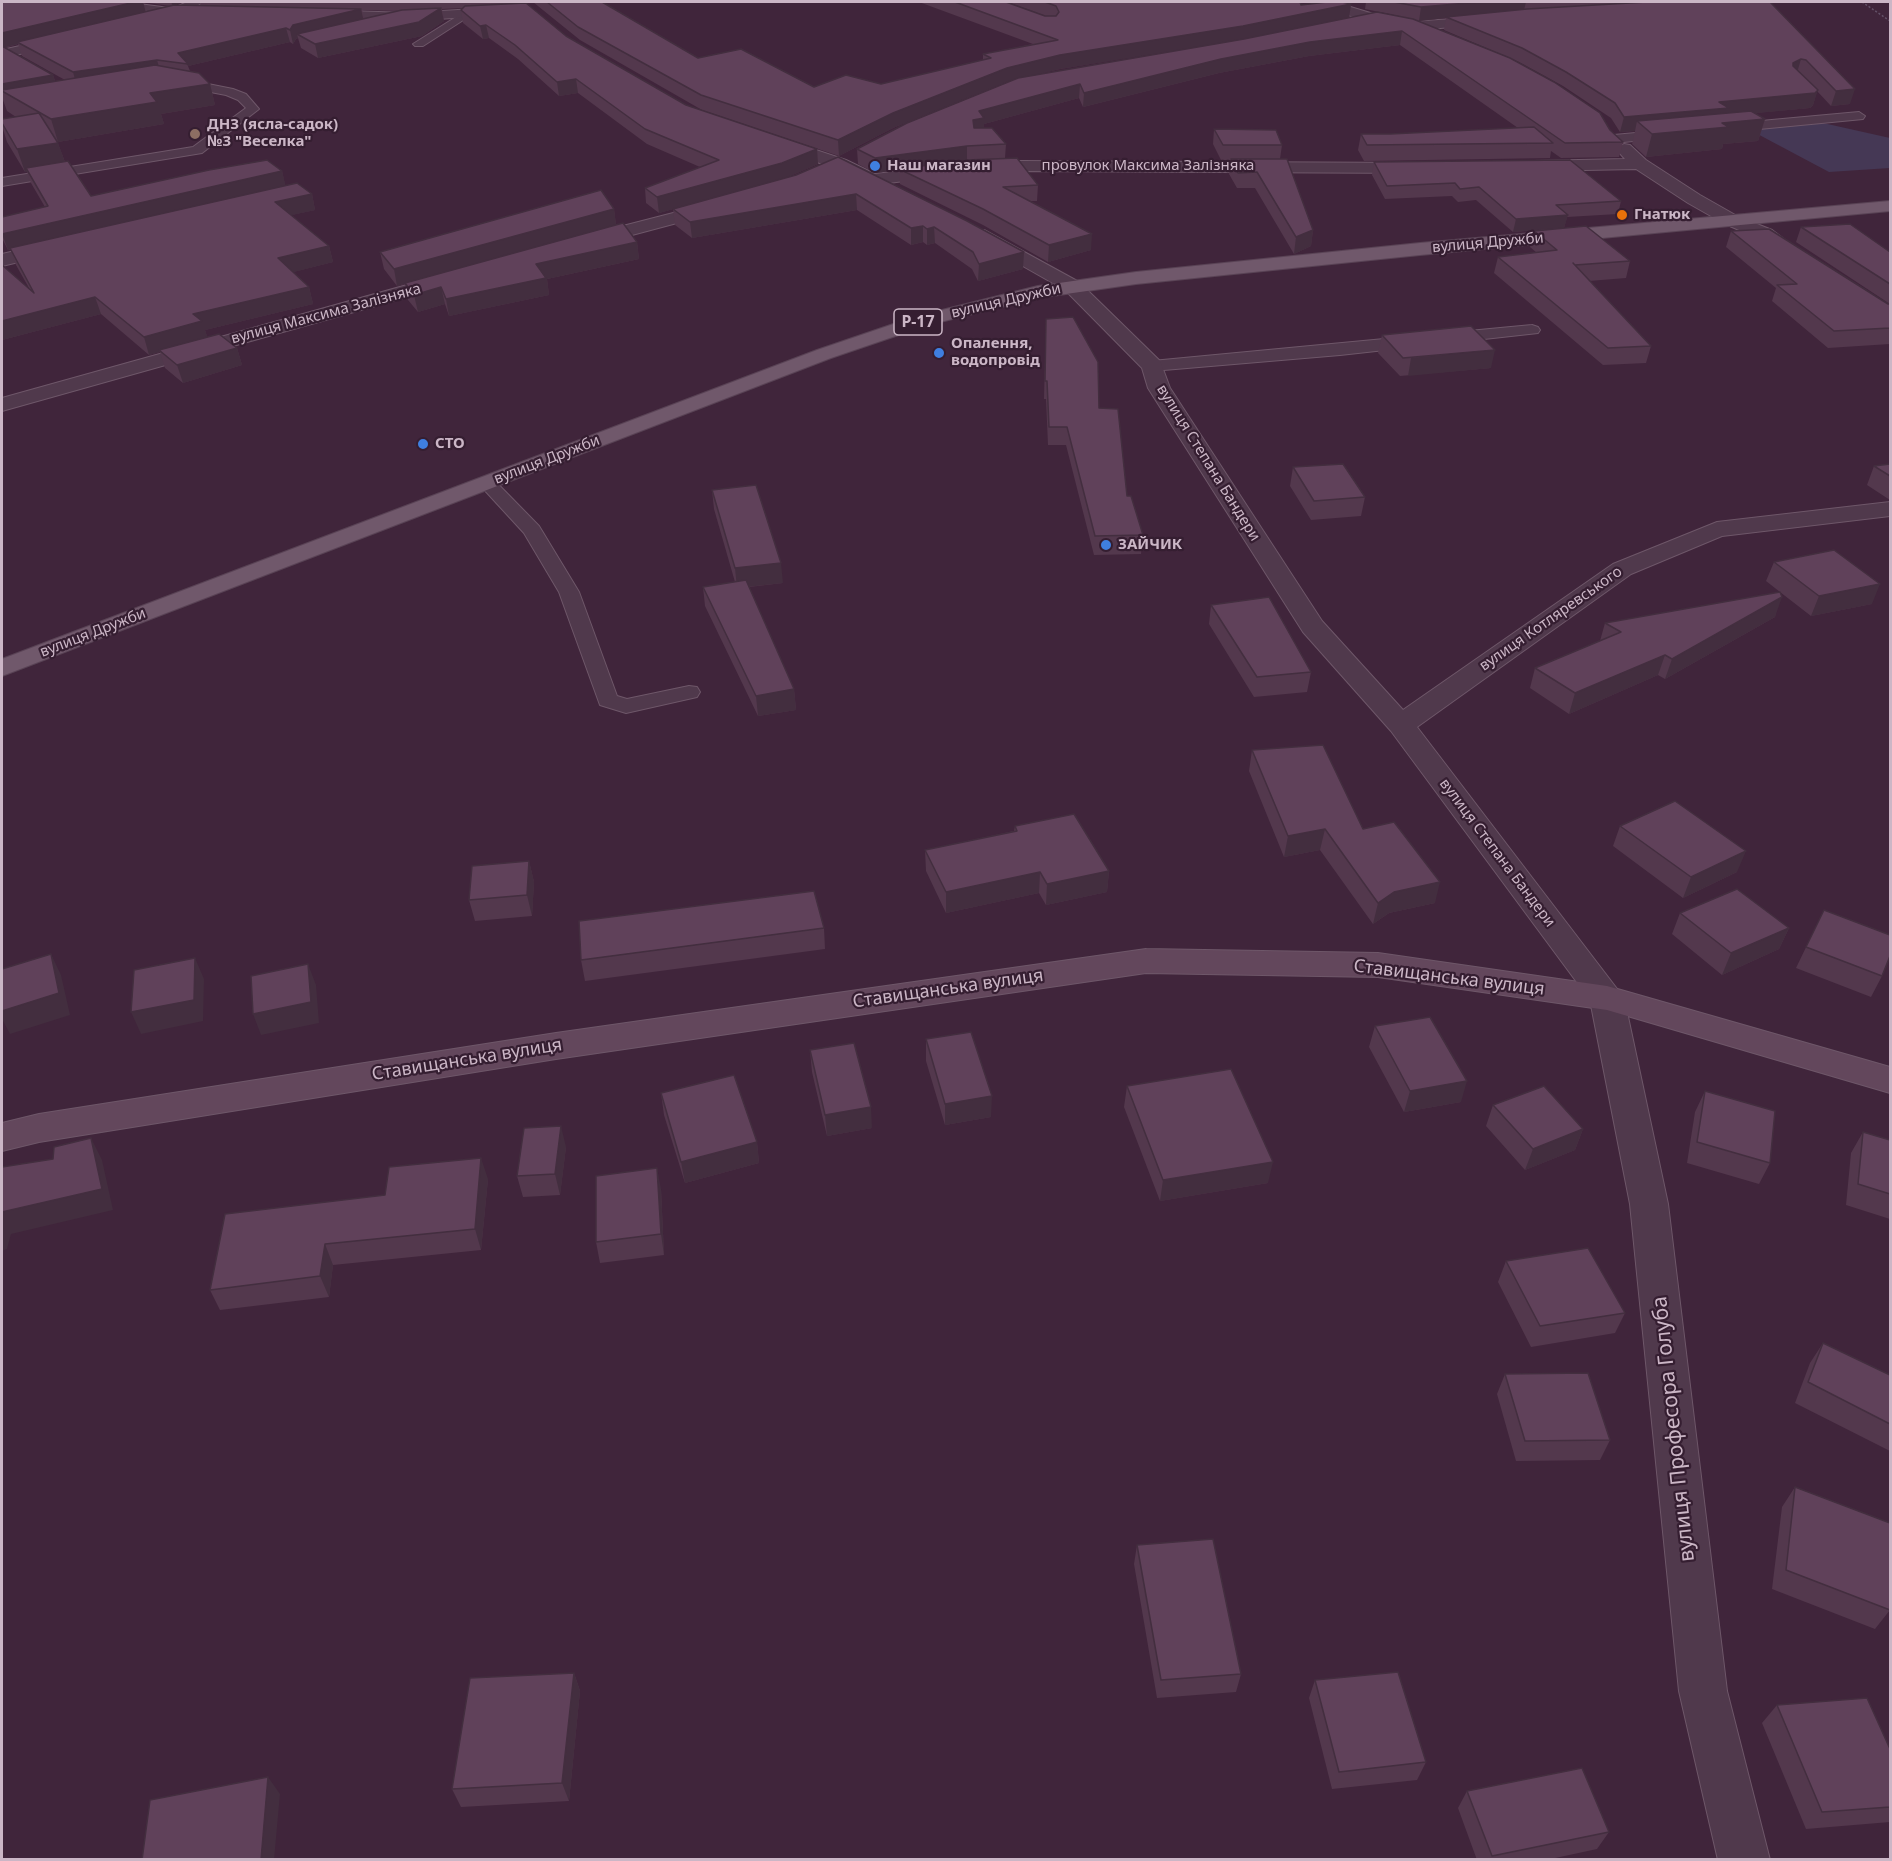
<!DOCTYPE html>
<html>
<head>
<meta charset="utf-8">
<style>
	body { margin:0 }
	#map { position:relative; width:1892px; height:1861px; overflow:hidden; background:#40253b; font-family:"Noto Sans",sans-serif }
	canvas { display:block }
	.frame { position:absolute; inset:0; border:3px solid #cbb6c6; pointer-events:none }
</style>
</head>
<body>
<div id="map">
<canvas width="1892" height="1861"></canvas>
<div class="frame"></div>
</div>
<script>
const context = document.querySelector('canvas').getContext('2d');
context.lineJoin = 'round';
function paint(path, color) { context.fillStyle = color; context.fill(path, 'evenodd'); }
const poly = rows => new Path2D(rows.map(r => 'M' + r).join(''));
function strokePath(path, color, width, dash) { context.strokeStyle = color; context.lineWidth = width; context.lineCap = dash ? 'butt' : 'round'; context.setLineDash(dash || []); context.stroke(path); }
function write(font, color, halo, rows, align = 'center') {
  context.font = font + ' "Noto Sans",sans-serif'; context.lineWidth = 4.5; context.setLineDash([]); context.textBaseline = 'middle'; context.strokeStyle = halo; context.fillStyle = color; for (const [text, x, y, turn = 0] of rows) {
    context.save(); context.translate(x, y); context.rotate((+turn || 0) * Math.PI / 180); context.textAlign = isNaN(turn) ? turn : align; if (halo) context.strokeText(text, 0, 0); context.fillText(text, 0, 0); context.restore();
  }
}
const green = poly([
	[1823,123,1890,138,1890,168,1829,172,1750,130]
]);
const path = poly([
	[1862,2,1890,21]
]);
const lane = poly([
	[100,2,124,2,177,9,182,12,177,15,105,5,100,2],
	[464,12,468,13,468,17,423,46,415,46,413,44,464,12],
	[178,78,233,89,246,94,259,109,202,153,2,186,2,178,193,147,246,108,238,100,226,95,174,85,174,79,178,78],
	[1859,112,1865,116,1863,119,1728,132,1722,128,1728,124,1859,112],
	[1668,130,1674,134,1672,137,1614,143,1608,139,1614,135,1668,130],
	[1532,325,1538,327,1540,330,1538,333,1340,355,1152,371,1144,366,1152,361,1532,325],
	[487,478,493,479,539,526,579,592,617,696,627,699,689,686,697,687,700,692,697,697,626,713,600,705,559,592,524,533,478,483,481,479,487,478]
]);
const street = poly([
	[187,2,203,2,182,15,146,23,139,19,141,16,172,9,187,2],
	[1314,2,1334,2,1377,15,1412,22,1491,16,1498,20,1491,24,1415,30,1370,22,1316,5,1314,2],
	[508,7,513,8,515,11,513,14,408,21,319,18,312,14,319,10,408,13,508,7],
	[64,36,71,40,69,43,2,58,2,50,64,36],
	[774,136,846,160,875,174,967,163,1021,161,1419,163,1425,164,1428,168,1425,172,1419,173,1021,171,967,173,873,185,834,168,768,145,766,141,774,136],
	[1624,144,1630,145,1646,160,1700,195,1737,216,1772,230,1801,252,1799,256,1785,256,1758,238,1725,224,1688,203,1636,169,1533,171,1527,170,1524,166,1527,162,1533,161,1625,159,1616,149,1624,144],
	[716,202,722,203,725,207,722,211,587,247,580,245,578,241,580,237,716,202],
	[984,230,1079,282,1160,361,1170,388,1322,621,1403,710,1613,564,1717,522,1890,502,1890,516,1722,536,1631,574,1417,727,1624,998,1668,1204,1727,1691,1770,1860,1718,1860,1679,1691,1630,1204,1590,1000,1391,731,1303,632,1148,388,1142,368,1065,290,977,240,975,236,977,232,984,230],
	[58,241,65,243,67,247,65,251,2,266,2,254,58,241],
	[450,273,457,275,460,279,457,283,2,411,2,398,450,273]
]);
const secondary = poly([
	[1146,949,1378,953,1607,986,1890,1067,1890,1093,1607,1010,1378,977,1146,973,556,1059,39,1142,2,1151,2,1123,39,1114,556,1033,1146,949]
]);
const primary = poly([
	[1890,201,1890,211,1420,255,1136,284,1038,298,928,325,831,358,2,676,2,659,817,350,914,317,1038,286,1136,272,1420,243,1890,201]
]);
const wall = poly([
	[2,2,183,2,175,5,201,6,200,2,516,2,516,4,566,36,686,105,817,149,818,164,783,179,796,175,838,157,1023,269,978,281,972,269,935,243,927,245,923,242,911,245,857,210,692,238,675,225,673,209,659,213,646,203,645,188,700,167,647,144,578,93,559,96,518,59,489,38,483,39,463,23,461,10,463,8,442,9,444,21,422,36,318,58,301,48,298,38,296,39,293,44,290,42,188,66,190,71,210,84,215,105,161,114,164,124,58,142,57,141,65,162,91,196,282,171,285,185,312,194,315,210,291,215,329,246,333,262,293,272,309,287,313,304,205,330,207,337,237,348,242,365,183,383,165,368,160,352,149,355,101,314,2,340,29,288,16,265,11,250,8,250,2,238,2,217,45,207,31,183,27,172,25,172,7,142,2,126,2,119,16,117,7,111,3,100,2,100],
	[143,2,170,6,146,12],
	[362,10,398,11,364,19],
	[18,44,22,56,65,80,55,81,53,75,5,48],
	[533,2,602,2,698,58,814,87,881,84,983,60,983,54,1033,44,919,2,1006,2,1047,16,1007,2,1300,2,1301,5,1351,4,1349,18,1399,16,1365,9,1366,2,1770,2,1850,104,1831,106,1817,91,1813,105,1810,108,1755,113,1765,119,1758,141,1723,144,1722,149,1646,157,1632,144,1635,131,1620,132,1611,118,1563,86,1519,62,1444,30,1446,18,1419,21,1414,20,1610,130,1623,142,1619,157,1561,158,1551,151,1550,158,1364,161,1358,150,1361,134,1390,134,1518,128,1400,45,1309,56,1219,73,1083,107,1079,98,984,124,984,128,1006,144,1005,158,1038,185,1037,201,1030,201,1091,250,1048,262,983,225,900,184,899,170,875,173,858,164,857,149,1013,80,1006,82,893,128,839,156,702,110,580,40],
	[1200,46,1030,76,1060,69],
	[1214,129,1282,145,1280,159,1313,230,1311,246,1294,254,1255,188,1237,188,1229,174,1231,160,1221,160,1213,144],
	[1374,162,1621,201,1618,214,1567,217,1564,228,1630,261,1626,278,1589,281,1651,346,1646,363,1603,365,1494,273,1498,257,1537,253,1530,247,1534,231,1537,230,1513,232,1476,200,1458,202,1452,196,1385,199,1372,175],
	[614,209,616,225,637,242,639,259,547,279,549,295,449,316,445,304,418,312,408,300,405,284,397,286,384,269,380,252],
	[1801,227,1890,252,1890,304,1796,242],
	[1731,231,1890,304,1890,344,1828,348,1772,301,1776,288,1726,247],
	[1046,319,1099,408,1127,496,1143,535,1141,554,1094,555,1066,445,1048,445,1046,399,1044,399],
	[1382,335,1491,368,1400,376,1378,353],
	[1890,464,1890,500,1867,485,1874,466],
	[1293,467,1365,497,1361,516,1311,520,1290,486],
	[712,490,783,583,749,587,794,689,796,710,758,716,705,606,703,587,735,582,714,509],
	[1774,562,1872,604,1811,616,1780,592,1775,617,1665,679,1658,675,1569,714,1530,688,1535,668,1600,641,1605,623,1780,592,1766,581],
	[1211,605,1311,672,1307,692,1254,697,1209,624],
	[1252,750,1363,829,1435,903,1389,913,1373,924,1320,850,1284,857,1249,771],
	[1015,826,1109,871,1107,892,1046,905,1039,893,946,913,926,871,925,850,1014,831],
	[1620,826,1737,872,1683,898,1613,846],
	[529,861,534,882,532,916,475,921,469,900],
	[1824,910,1882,976,1871,997,1796,968],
	[1680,913,1789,928,1779,949,1722,975,1672,934],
	[824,928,825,949,585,981,581,960],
	[1375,1026,1461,1102,1404,1112,1369,1047],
	[926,1039,991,1117,945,1125,926,1061],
	[810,1050,872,1128,827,1136,812,1072],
	[1127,1086,1268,1183,1160,1201,1124,1107],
	[1705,1091,1770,1163,1759,1184,1687,1163,1695,1112],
	[661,1093,757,1142,759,1163,685,1183,664,1115],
	[1493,1105,1583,1129,1575,1150,1525,1170,1486,1126],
	[1863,1132,1890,1140,1890,1219,1846,1205,1851,1153],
	[566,1147,560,1195,523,1197,517,1176],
	[488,1179,481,1250,333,1265,329,1297,220,1310,210,1290,385,1195],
	[661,1189,664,1255,600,1263,596,1242],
	[1506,1261,1625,1313,1615,1333,1531,1347,1498,1282],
	[1823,1343,1890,1375,1890,1451,1795,1403,1810,1363],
	[1505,1374,1610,1440,1600,1460,1516,1461,1497,1394],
	[1795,1487,1890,1610,1875,1629,1772,1589,1782,1507],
	[1137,1545,1241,1674,1236,1692,1157,1698,1134,1564],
	[574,1673,580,1691,569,1801,461,1807,452,1789],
	[1315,1680,1426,1762,1417,1780,1332,1789,1309,1698],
	[1777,1705,1890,1749,1890,1822,1806,1829,1762,1723],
	[1467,1791,1609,1832,1597,1849,1546,1860,1477,1860,1458,1808]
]);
const shadedWall = poly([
	[135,2,143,2,146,13,17,42,18,44,2,48,2,33],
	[171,2,183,2,173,6],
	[1479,2,1526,2,1524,10,1446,17,1446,18,1419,21,1421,7],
	[1351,4,1349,18,1242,40,1060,69,1006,82,893,128,839,156,838,140,893,113,1007,68,1060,55],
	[441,8,444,21,422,36,318,58,315,44],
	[361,9,364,22,297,34,298,38,296,39,293,44,290,30,293,25],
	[486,25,489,38,483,39,480,26],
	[286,28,290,42,188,66,178,53],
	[1402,31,1400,45,1309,56,1219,73,1083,107,1084,93,1221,59,1310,42],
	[1801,59,1797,73,1789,77,1793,63],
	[157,60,161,74,77,87,73,72],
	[53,75,58,90,2,91,2,84],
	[576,79,578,93,559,96,557,82],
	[210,84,215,105,161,114,164,124,58,142,51,119,150,93],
	[1080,84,1079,98,984,124,984,132,973,135,973,120,979,111],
	[1855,89,1850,104,1831,106,1836,91],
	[1818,90,1813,105,1810,108,1727,116,1637,121,1635,131,1620,132,1624,117,1719,102],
	[1765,119,1758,141,1723,144,1722,149,1646,157,1652,134,1722,123],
	[58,143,66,165,26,168,27,172,25,172,17,149],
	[967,146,967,161,899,169,899,170,875,173,875,158],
	[817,149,818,164,783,179,659,213,657,197],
	[282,171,286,187,8,250,2,234],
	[312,194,315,210,279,218,275,202],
	[856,194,857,210,692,238,690,222],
	[614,209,616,225,397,286,394,269],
	[1568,215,1564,228,1513,232,1516,219],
	[923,226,923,242,911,245,911,228],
	[934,227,935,243,927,245,927,229],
	[1313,230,1311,246,1294,254,1296,237],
	[1092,234,1091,250,1048,262,1049,245],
	[637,242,639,259,547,279,549,295,449,316,446,299,536,264],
	[329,246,333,262,282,275,278,258],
	[1024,252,1023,269,978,281,979,264],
	[309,287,313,304,205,330,208,339,159,350,160,352,149,355,144,337,193,314],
	[441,287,445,304,418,312,414,295],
	[95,297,101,314,2,340,2,321],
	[237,348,242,365,183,383,177,365],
	[1495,350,1491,368,1408,376,1411,358],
	[781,563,783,583,737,588,735,568],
	[1880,584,1872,604,1811,616,1819,596],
	[1782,597,1775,617,1665,679,1672,659],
	[1665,655,1658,675,1569,714,1575,693],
	[794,689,796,710,758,716,756,696],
	[1325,829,1320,850,1284,857,1288,836],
	[1746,851,1737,872,1683,898,1691,877],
	[529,861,534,882,532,916,527,895],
	[1109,871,1107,892,1046,905,1047,884],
	[1040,872,1039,893,946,913,946,892],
	[1440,882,1435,903,1389,913,1373,924,1378,903,1394,892],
	[1789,928,1779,949,1722,975,1731,953],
	[51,954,61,975,70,1015,10,1034,2,1019,2,1011],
	[195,958,204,979,203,1021,141,1034,131,1012],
	[308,964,316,985,319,1023,261,1035,253,1014],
	[1467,1081,1461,1102,1404,1112,1410,1091],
	[992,1096,991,1117,945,1125,945,1104],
	[871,1107,872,1128,827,1136,825,1115],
	[561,1126,566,1147,560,1195,555,1174],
	[1583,1129,1575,1150,1525,1170,1533,1149],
	[91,1138,102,1160,113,1210,11,1234,7,1249,2,1251,2,1212],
	[757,1142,759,1163,685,1183,681,1162],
	[481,1158,488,1179,481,1250,475,1229],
	[1273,1162,1268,1183,1160,1201,1163,1180],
	[657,1168,661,1189,664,1255,661,1234],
	[325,1244,333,1265,329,1297,320,1276],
	[574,1673,580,1691,569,1801,562,1783],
	[268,1777,280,1794,274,1860,261,1860]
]);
const building = poly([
	[2,2,135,2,2,33,2,2],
	[547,2,602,2,698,58,741,49,814,87,846,75,881,84,991,58,983,54,1058,40,955,2,1006,2,1045,16,1056,16,1059,12,1056,6,1045,2,1300,2,1301,5,1327,2,1342,2,1351,4,1243,26,1060,55,1007,68,893,113,838,140,701,95,578,27,547,2],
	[1394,2,1479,2,1421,7,1394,2],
	[1647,2,1770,2,1855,89,1836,91,1806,60,1801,59,1793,63,1793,66,1818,90,1815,93,1719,102,1729,108,1624,117,1615,103,1566,72,1522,48,1446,17,1527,9,1647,2],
	[526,3,566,36,686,105,817,149,782,163,657,197,645,188,719,160,645,129,576,79,557,82,515,45,486,25,480,26,461,10,465,6,526,3],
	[174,5,361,9,293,25,290,30,286,28,178,53,188,64,157,60,73,72,17,42,174,5],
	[441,8,419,22,315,44,297,34,402,10,441,8],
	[1377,12,1413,19,1510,58,1554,82,1600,113,1610,130,1623,142,1565,143,1402,31,1310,42,1221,59,1084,93,1080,84,979,111,984,118,973,120,974,128,992,128,1006,144,967,146,875,158,857,149,907,123,1018,78,1244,39,1377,12],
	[2,46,53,75,2,84,2,46],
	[155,65,199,73,210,84,150,93,157,102,51,119,2,91,2,90,155,65],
	[1751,111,1765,119,1722,123,1729,127,1652,134,1637,121,1751,111],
	[39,113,58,143,17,149,2,123,2,119,39,113],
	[1534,127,1553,143,1367,145,1361,134,1390,134,1534,127],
	[1214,129,1276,130,1282,145,1223,145,1214,129],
	[838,157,967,221,1024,252,979,264,973,252,934,227,927,229,923,226,911,228,856,194,690,222,673,209,796,175,838,157],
	[1017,158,1038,185,1003,187,1092,234,1049,245,983,209,899,169,967,160,1017,158],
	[1231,159,1287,159,1313,230,1296,237,1257,172,1238,173,1231,159],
	[267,160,282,171,2,234,2,217,48,206,26,168,68,161,91,196,209,170,267,160],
	[1570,160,1621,201,1556,205,1568,215,1516,219,1479,187,1460,189,1455,183,1387,186,1374,162,1570,160],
	[297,183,312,194,275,202,329,246,278,258,309,287,193,314,202,321,144,337,95,297,2,321,2,265,34,293,10,248,297,183],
	[601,190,614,209,394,269,380,252,601,190],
	[623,223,637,242,536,264,546,278,446,299,441,287,414,295,405,283,623,223],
	[1850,224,1890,252,1890,284,1801,227,1850,224],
	[1586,226,1630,261,1575,265,1573,263,1651,346,1608,348,1498,257,1557,250,1534,231,1586,226],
	[1769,229,1888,304,1890,304,1890,328,1834,331,1777,285,1797,284,1731,231,1769,229],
	[1073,317,1098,362,1099,408,1118,409,1127,496,1131,496,1143,535,1095,536,1067,427,1049,427,1047,381,1045,381,1046,319,1073,317],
	[1471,326,1495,350,1403,358,1382,335,1471,326],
	[219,334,237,348,177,365,159,350,219,334],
	[1343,464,1365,497,1314,501,1293,467,1343,464],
	[1890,464,1890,476,1874,466,1890,464],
	[756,485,781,563,735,568,712,490,756,485],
	[1834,550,1880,584,1819,596,1774,562,1834,550],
	[746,580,794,689,756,696,703,587,746,580],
	[1780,592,1782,597,1672,659,1665,655,1575,693,1535,668,1621,632,1605,623,1780,592],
	[1269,597,1311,672,1257,677,1211,605,1269,597],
	[1323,745,1363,829,1394,822,1440,882,1394,892,1378,903,1325,829,1288,836,1252,750,1323,745],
	[1675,801,1746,851,1691,877,1620,826,1675,801],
	[1074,814,1109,871,1047,884,1040,872,946,892,925,850,1017,831,1015,826,1074,814],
	[529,861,527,895,469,900,472,866,529,861],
	[1737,889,1789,928,1731,953,1680,913,1737,889],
	[814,891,824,928,581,960,579,921,814,891],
	[1824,910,1890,935,1890,956,1882,976,1806,947,1824,910],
	[51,954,59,993,2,1011,2,969,51,954],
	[195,958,194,1000,131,1012,134,970,195,958],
	[308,964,311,1002,253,1014,251,976,308,964],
	[1430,1017,1467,1081,1410,1091,1375,1026,1430,1017],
	[971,1032,992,1096,945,1104,926,1039,971,1032],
	[854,1043,871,1107,825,1115,810,1050,854,1043],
	[1231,1069,1273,1162,1163,1180,1127,1086,1231,1069],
	[734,1075,757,1142,681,1162,661,1093,734,1075],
	[1544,1086,1583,1129,1533,1149,1493,1105,1544,1086],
	[1705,1091,1775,1111,1770,1163,1697,1142,1705,1091],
	[561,1126,555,1174,517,1176,524,1128,561,1126],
	[1863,1132,1890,1140,1890,1194,1858,1184,1863,1132],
	[91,1138,102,1189,2,1212,2,1167,53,1159,54,1147,91,1138],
	[481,1158,475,1229,325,1244,320,1276,210,1290,225,1214,385,1195,389,1167,481,1158],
	[657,1168,661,1234,596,1242,596,1176,657,1168],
	[1588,1248,1625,1313,1540,1326,1506,1261,1588,1248],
	[1823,1343,1890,1375,1890,1424,1808,1382,1823,1343],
	[1588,1373,1610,1440,1525,1441,1505,1374,1588,1373],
	[1795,1487,1890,1523,1890,1610,1786,1570,1795,1487],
	[1213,1539,1241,1674,1161,1680,1137,1545,1213,1539],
	[1398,1672,1426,1762,1339,1772,1315,1680,1398,1672],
	[574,1673,562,1783,452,1789,470,1678,574,1673],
	[1867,1698,1890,1749,1890,1807,1822,1812,1777,1705,1867,1698],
	[1582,1768,1609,1832,1492,1856,1467,1791,1582,1768],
	[268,1777,261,1860,142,1860,150,1800,268,1777]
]);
const markers = [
	[195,134,6,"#8d6e63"],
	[875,166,6,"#3f7fe0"],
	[1622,215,6,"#e8710a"],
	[939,353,6,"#3f7fe0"],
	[423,444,6,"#3f7fe0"],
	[1106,545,6,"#3f7fe0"]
];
const farPoinames = [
	["ДНЗ (ясла-садок)",207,125],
	["№3 \"Веселка\"",207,142],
	["Наш магазин",887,166],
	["Гнатюк",1634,215],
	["Опалення,",951,344],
	["водопровід",951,361],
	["СТО",435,444],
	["ЗАЙЧИК",1118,545]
];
const farStreetnames = [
	["провулок Максима Залізняка",1148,166],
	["вулиця Дружби",1488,243,-5],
	["вулиця Дружби",1006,301,-13],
	["вулиця Максима Залізняка",326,314,-15],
	["вулиця Дружби",547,460,-21],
	["вулиця Степана Бандери",1208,463,58],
	["вулиця Котляревського",1551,619,-35],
	["вулиця Дружби",93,633,-21],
	["вулиця Степана Бандери",1497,853,53]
];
const shields = [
	[918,322,48]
];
const shieldNames = [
	["Р-17",918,322]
];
const streetNames = [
	["Ставищанська вулиця",1449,978,7],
	["Ставищанська вулиця",948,989,-8],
	["Ставищанська вулиця",467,1060,-9]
];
const nearStreetnames = [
	["вулиця Професора Голуба",1674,1429,-96]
];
paint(green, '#453855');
strokePath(lane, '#6e5769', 2);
strokePath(street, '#6e5769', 2);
strokePath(secondary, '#6e5769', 2);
strokePath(primary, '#594355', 2);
strokePath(path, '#635168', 1.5, [2, 2]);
paint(lane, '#50394c');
paint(street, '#50394c');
paint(secondary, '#63475c');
paint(primary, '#70586b');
paint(wall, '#53384d');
paint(shadedWall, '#432e3f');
paint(building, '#60415a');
strokePath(building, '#432e3f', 1.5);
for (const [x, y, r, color] of markers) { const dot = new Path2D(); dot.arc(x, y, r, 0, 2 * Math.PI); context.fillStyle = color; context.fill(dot); strokePath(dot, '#351e31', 2); }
write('bold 15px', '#cbb6c6', '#351e31', farPoinames, 'left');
write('15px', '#cbb6c6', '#351e31', farStreetnames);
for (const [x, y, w] of shields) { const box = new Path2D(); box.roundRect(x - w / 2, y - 13, w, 26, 4.5); context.fillStyle = '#351e31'; context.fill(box); strokePath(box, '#cbb6c6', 1.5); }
write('bold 16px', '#cbb6c6', null, shieldNames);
write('18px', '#cbb6c6', '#351e31', streetNames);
write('21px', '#cbb6c6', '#351e31', nearStreetnames);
</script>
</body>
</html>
